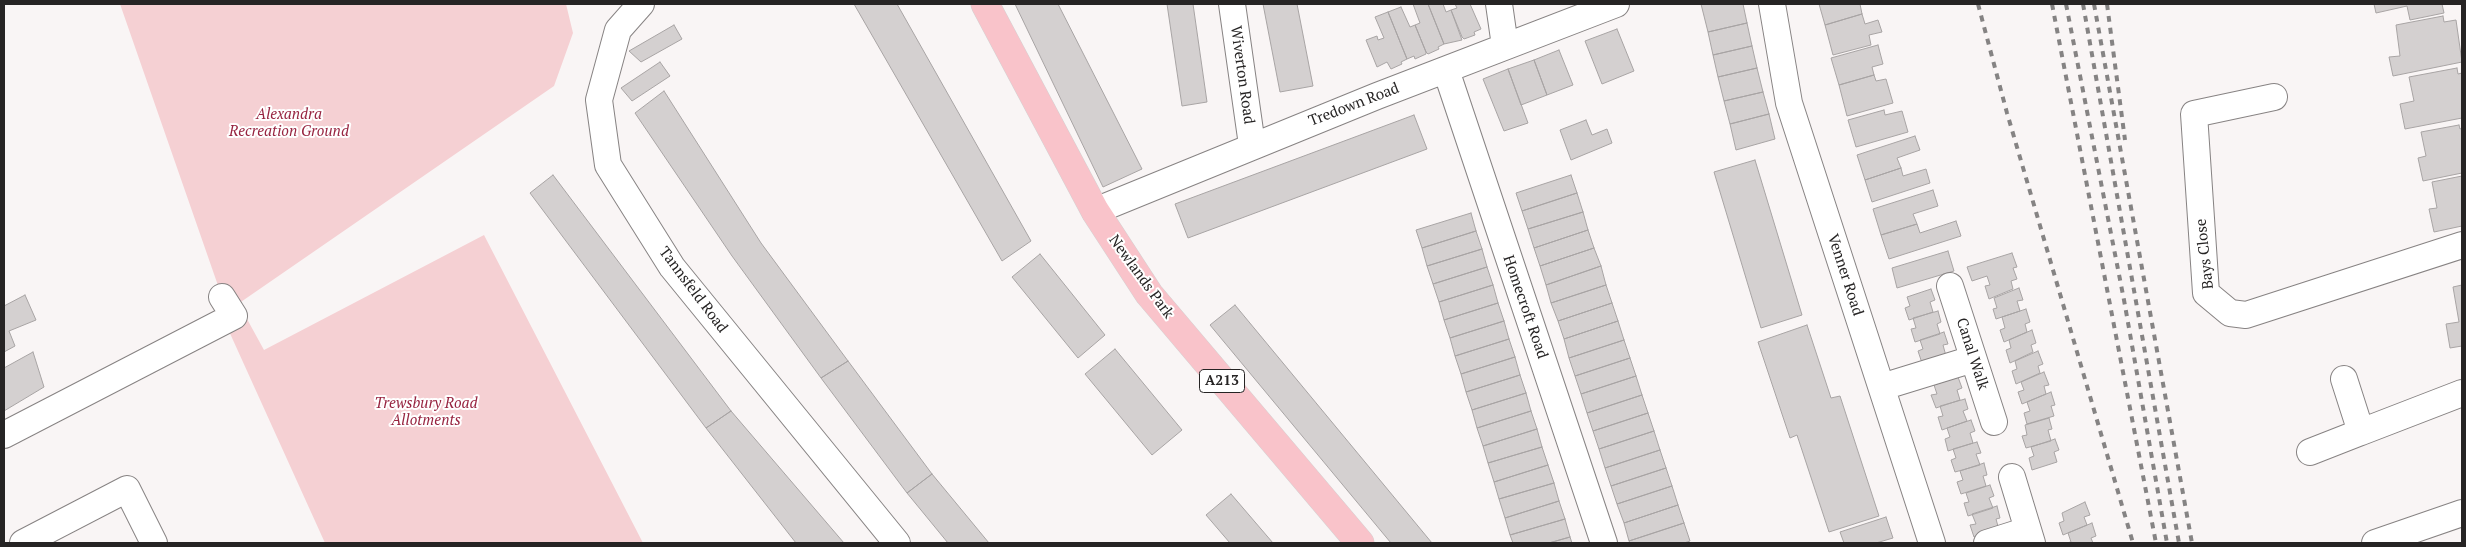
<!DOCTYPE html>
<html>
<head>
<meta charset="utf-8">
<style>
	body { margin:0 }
	#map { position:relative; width:2466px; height:547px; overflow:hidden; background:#f9f5f5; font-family:"PT Serif",serif }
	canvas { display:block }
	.frame { position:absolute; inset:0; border:5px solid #262424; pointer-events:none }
</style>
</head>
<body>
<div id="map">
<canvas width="2466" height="547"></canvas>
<div class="frame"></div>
</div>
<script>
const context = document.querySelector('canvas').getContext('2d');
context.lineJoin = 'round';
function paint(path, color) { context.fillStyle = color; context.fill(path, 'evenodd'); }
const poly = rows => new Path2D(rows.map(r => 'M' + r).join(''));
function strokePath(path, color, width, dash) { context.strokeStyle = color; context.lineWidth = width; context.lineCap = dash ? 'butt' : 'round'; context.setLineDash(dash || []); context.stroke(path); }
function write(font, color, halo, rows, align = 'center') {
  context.font = font + ' "PT Serif",serif'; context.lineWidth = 4; context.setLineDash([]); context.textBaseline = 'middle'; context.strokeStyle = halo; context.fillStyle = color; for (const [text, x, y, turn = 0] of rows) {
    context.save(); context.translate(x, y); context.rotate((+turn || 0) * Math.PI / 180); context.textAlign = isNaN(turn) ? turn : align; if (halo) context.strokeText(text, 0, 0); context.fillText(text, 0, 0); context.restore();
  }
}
const green = poly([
	[120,4,566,4,573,33,554,86,235,306,222,297],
	[484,235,643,543,325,543,228,329,247,319,264,350]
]);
const building = poly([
	[854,4,897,4,1031,241,1002,261,854,4],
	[1015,4,1058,4,1142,169,1103,187,1015,4],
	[1167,4,1193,4,1207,102,1182,106,1167,4],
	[1263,4,1297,4,1313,86,1280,92,1263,4],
	[1413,4,1428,4,1444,44,1438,47,1439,49,1428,54,1426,52,1415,25,1420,23,1413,4],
	[1428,4,1443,4,1446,12,1451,10,1462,40,1444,44,1428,4],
	[1455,4,1470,4,1481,29,1474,32,1475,35,1464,39,1462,37,1451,10,1457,8,1455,4],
	[1701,4,1743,4,1747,23,1708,32,1701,4],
	[1819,4,1860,4,1862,14,1825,25,1819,4],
	[2374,4,2442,4,2444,13,2410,20,2407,6,2376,13,2374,4],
	[1401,7,1410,27,1415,25,1426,52,1426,54,1415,59,1414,56,1407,59,1388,12,1401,7],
	[1388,12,1407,59,1401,62,1402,64,1391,69,1387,62,1377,67,1366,40,1377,36,1378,40,1384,38,1375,17,1388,12],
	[1862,14,1865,24,1878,20,1882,32,1869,35,1871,45,1833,55,1825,25,1862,14],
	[2443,16,2444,22,2456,20,2462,62,2393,76,2389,57,2400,56,2396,25,2443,16],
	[1747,23,1752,46,1713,55,1708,32,1747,23],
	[674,25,682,39,641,62,629,51,674,25],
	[1617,29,1634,71,1602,84,1585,41,1617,29],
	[1878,45,1883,64,1872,67,1874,75,1839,85,1831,58,1878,45],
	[1752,46,1757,68,1718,77,1713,55,1752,46],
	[1559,50,1573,85,1547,95,1534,60,1559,50],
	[1534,60,1547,95,1521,105,1508,69,1534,60],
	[660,62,670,76,632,101,621,88,660,62],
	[1757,68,1763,92,1724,101,1718,77,1757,68],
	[2457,68,2458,74,2462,73,2462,118,2405,129,2400,104,2414,101,2409,77,2457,68],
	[1508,69,1528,123,1504,131,1483,79,1508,69],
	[1874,75,1876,81,1886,79,1893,103,1847,116,1839,85,1874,75],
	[664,91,761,243,848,361,821,378,732,256,635,113,664,91],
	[1763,92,1769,114,1730,124,1724,101,1763,92],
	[1884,110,1885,115,1902,111,1908,132,1856,147,1848,120,1884,110],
	[1769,114,1775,139,1736,150,1730,124,1769,114],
	[1414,115,1427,149,1188,238,1175,204,1414,115],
	[1586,120,1592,135,1607,129,1612,143,1571,160,1560,130,1586,120],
	[2459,125,2460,129,2462,128,2462,173,2423,181,2418,158,2426,156,2421,132,2459,125],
	[1915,136,1920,150,1897,158,1901,168,1865,180,1857,155,1915,136],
	[1755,160,1802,315,1761,328,1714,172,1755,160],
	[1901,168,1903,176,1926,169,1930,183,1872,202,1865,180,1901,168],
	[553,175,731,411,706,428,530,193,553,175],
	[1571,175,1577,193,1522,211,1516,193,1571,175],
	[2462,176,2462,226,2434,232,2429,209,2437,208,2432,182,2462,176],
	[1933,190,1938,206,1913,214,1917,224,1881,235,1873,209,1933,190],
	[1577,193,1583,212,1528,229,1522,211,1577,193],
	[1583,212,1588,230,1534,248,1528,229,1583,212],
	[1471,213,1476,231,1422,248,1416,230,1471,213],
	[1956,221,1961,236,1889,259,1881,235,1917,224,1920,233,1956,221],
	[1588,230,1594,248,1540,266,1534,248,1588,230],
	[1476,231,1482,249,1427,266,1422,248,1476,231],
	[1594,248,1601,266,1546,285,1540,266,1594,248],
	[1482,249,1487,267,1433,284,1427,266,1482,249],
	[1948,251,1954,271,1897,288,1892,268,1948,251],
	[2012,253,2017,267,2013,268,2017,279,2011,281,2013,289,1989,299,1985,286,1990,285,1987,276,1972,281,1967,267,2012,253],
	[1040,254,1105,335,1078,358,1012,277,1040,254],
	[1601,266,1606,285,1551,303,1546,285,1601,266],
	[1487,267,1493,285,1439,302,1433,284,1487,267],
	[1493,285,1498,303,1444,320,1439,302,1493,285],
	[1606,285,1612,303,1558,321,1551,303,1606,285],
	[2462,285,2462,346,2450,348,2446,324,2459,322,2453,287,2462,285],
	[2019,288,2023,300,2017,301,2020,311,1996,319,1993,309,1997,308,1994,298,2019,288],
	[1931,289,1935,300,1930,302,1933,312,1909,320,1905,308,1910,306,1907,297,1931,289],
	[25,295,36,320,9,331,15,346,4,352,4,306,25,295],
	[1498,303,1504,321,1450,338,1444,320,1498,303],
	[1612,303,1618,321,1564,339,1558,321,1612,303],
	[1235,305,1432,543,1391,543,1210,325,1235,305],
	[2026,309,2030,322,2025,324,2027,332,2004,342,2000,330,2005,328,2002,317,2026,309],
	[1938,311,1941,322,1937,324,1940,334,1915,342,1911,329,1916,328,1913,318,1938,311],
	[1504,321,1509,339,1455,356,1450,338,1504,321],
	[1618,321,1624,340,1569,358,1564,339,1618,321],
	[1807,325,1831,398,1840,396,1879,516,1829,532,1797,435,1790,438,1758,342,1807,325],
	[2032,330,2036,343,2031,345,2033,352,2010,363,2006,350,2011,348,2009,340,2032,330],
	[1944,332,1948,344,1943,345,1946,356,1922,363,1918,351,1923,349,1920,340,1944,332],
	[1509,339,1515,357,1461,374,1455,356,1509,339],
	[1624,340,1630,358,1575,376,1569,358,1624,340],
	[1115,349,1182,430,1152,455,1085,374,1115,349],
	[2038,351,2043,364,2038,366,2040,373,2016,384,2012,371,2017,369,2015,361,2038,351],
	[33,352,44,387,4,411,4,368,33,352],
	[1515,357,1520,375,1466,392,1461,374,1515,357],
	[1630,358,1636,376,1581,394,1575,376,1630,358],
	[848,361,932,474,907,493,821,378,848,361],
	[2044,372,2049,385,2044,386,2046,394,2022,404,2018,392,2024,390,2021,382,2044,372],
	[1520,375,1526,393,1472,410,1466,392,1520,375],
	[1636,376,1642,395,1587,413,1581,394,1636,376],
	[1958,377,1962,388,1957,390,1960,400,1936,408,1931,395,1937,394,1934,385,1958,377],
	[2051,392,2055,405,2051,406,2054,416,2027,424,2024,413,2030,411,2027,402,2051,392],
	[1526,393,1531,411,1477,428,1472,410,1526,393],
	[1642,395,1648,413,1593,431,1587,413,1642,395],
	[1965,399,1968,409,1963,411,1967,421,1942,430,1938,417,1943,416,1940,406,1965,399],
	[731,411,844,543,796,543,706,428,731,411],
	[1531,411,1537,429,1483,446,1477,428,1531,411],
	[1648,413,1654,431,1599,449,1593,431,1648,413],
	[2049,418,2052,429,2048,430,2051,441,2026,448,2022,436,2027,435,2025,425,2049,418],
	[1971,420,1975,431,1970,433,1973,443,1948,451,1945,439,1950,437,1947,428,1971,420],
	[1537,429,1542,447,1488,463,1483,446,1537,429],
	[1654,431,1660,450,1605,468,1599,449,1654,431],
	[2055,439,2059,450,2054,452,2057,462,2032,470,2029,458,2034,456,2031,447,2055,439],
	[1977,442,1981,453,1976,454,1980,465,1955,472,1951,460,1956,458,1953,449,1977,442],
	[1542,447,1548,465,1494,482,1488,463,1542,447],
	[1660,450,1666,468,1611,486,1605,468,1660,450],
	[1984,463,1987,475,1983,476,1986,486,1961,494,1957,482,1963,480,1960,471,1984,463],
	[1548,465,1554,483,1499,499,1494,482,1548,465],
	[1666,468,1672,486,1617,504,1611,486,1666,468],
	[932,474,989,543,948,543,907,493,932,474],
	[1554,483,1559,501,1505,518,1499,499,1554,483],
	[1990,485,1994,496,1989,498,1993,508,1968,516,1964,503,1969,502,1966,493,1990,485],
	[1672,486,1678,505,1624,523,1617,504,1672,486],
	[1231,494,1273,543,1230,543,1206,515,1231,494],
	[1559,501,1565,519,1510,535,1505,518,1559,501],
	[2085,502,2090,515,2084,517,2087,525,2063,535,2059,523,2064,521,2062,513,2085,502],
	[1678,505,1684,523,1629,541,1624,523,1678,505],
	[1997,506,2000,518,1996,519,1999,530,1974,537,1970,525,1976,524,1972,514,1997,506],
	[1886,517,1893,538,1876,543,1844,543,1840,532,1886,517],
	[1565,519,1570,537,1549,543,1513,543,1510,535,1565,519],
	[1684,523,1690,541,1684,543,1630,543,1629,541,1684,523],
	[2092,523,2096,536,2091,538,2093,543,2066,543,2071,542,2068,533,2092,523],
	[1570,537,1572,543,1549,543,1570,537]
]);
const minor = poly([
	[641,4,618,30,599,100,608,165,672,267,897,543],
	[1232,4,1252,145],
	[1499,4,1505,46],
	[1772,4,1789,103,1932,543],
	[1446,70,1604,543],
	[2274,97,2194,114,2206,293,2230,313,2246,315,2462,245],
	[1095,211,1377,96,1616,4],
	[1950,286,1994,422],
	[1882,387,1973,359],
	[2361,432,2462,393],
	[4,435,234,316,222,297],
	[2310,452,2361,432,2344,379],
	[2012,477,2032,543],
	[23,543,127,489,154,543],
	[1987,543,2028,530],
	[2375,543,2462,513]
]);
const major = poly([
	[985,4,1095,211,1149,294,1360,543]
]);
const rail = poly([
	[1978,4,2007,113,2133,543],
	[2052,4,2156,543],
	[2066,4,2124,300,2167,543],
	[2083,4,2179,543],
	[2094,4,2192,543],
	[2107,4,2125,140]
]);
const shields = [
	[1222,381,45]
];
const shieldNames = [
	["A213",1222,381]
];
const streetNames = [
	["Wiverton Road",1242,75,82],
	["Tredown Road",1354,105,-21],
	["Bays Close",2205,254,-96],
	["Venner Road",1845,275,72],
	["Newlands Park",1141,277,54],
	["Tannsfeld Road",693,290,53],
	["Homecroft Road",1525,307,71],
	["Canal Walk",1972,354,72]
];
const parkNames = [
	["Alexandra",289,115],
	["Recreation Ground",289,132],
	["Trewsbury Road",426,404],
	["Allotments",426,421]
];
paint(green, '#f5d0d3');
paint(building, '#d4d0d0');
strokePath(building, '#a8a4a4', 1);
strokePath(minor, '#878383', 28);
strokePath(major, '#d4d3d3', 29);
strokePath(minor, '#fff', 26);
strokePath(major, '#f9c3ca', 28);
strokePath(rail, '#858383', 4, [6, 6]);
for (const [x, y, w] of shields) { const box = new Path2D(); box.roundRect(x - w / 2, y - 11.5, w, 23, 4); context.fillStyle = '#fff'; context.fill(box); strokePath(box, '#262424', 1); }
write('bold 14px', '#262424', null, shieldNames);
write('15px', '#262424', '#fff', streetNames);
write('italic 15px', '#972440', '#fff', parkNames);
</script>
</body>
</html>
